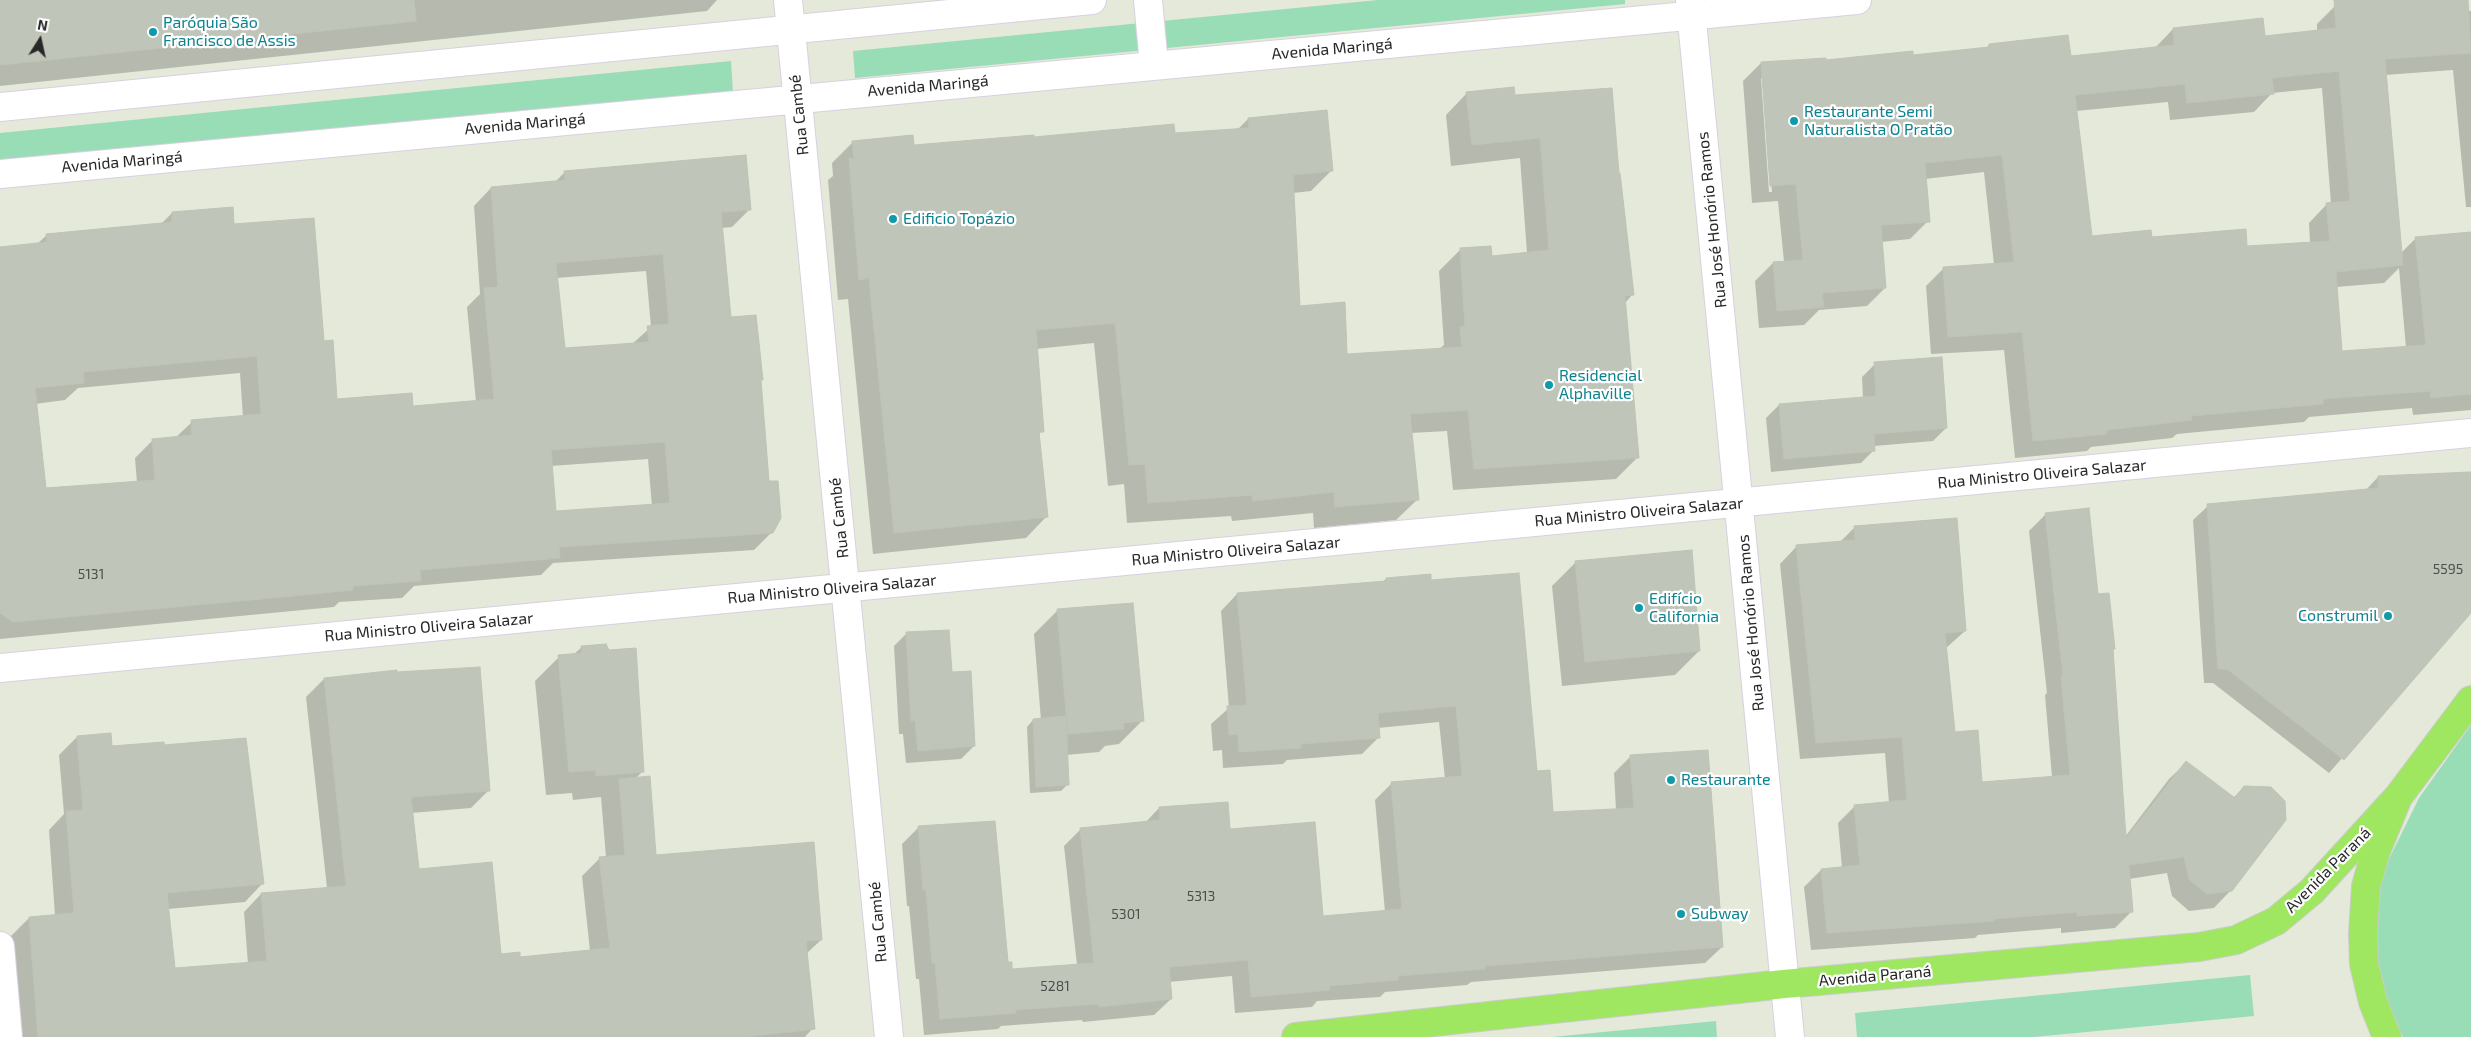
<!DOCTYPE html>
<html>
<head>
<meta charset="utf-8">
<style>
	body { margin:0 }
	#map { position:relative; width:2471px; height:1037px; overflow:hidden; background:#e4e9da; font-family:"Exo 2",sans-serif }
	canvas { display:block }
	.north { position:absolute; left:15px; top:15px; width:50px; height:50px; -webkit-text-stroke:4px #fff; paint-order:stroke; rotate:10deg; font-size:14px; font-weight:700; line-height:20px; text-align:center; color:#282828 }
	.north::after { content:''; display:block; margin:auto; width:18px; height:22px; background:#282828; clip-path:polygon(50% 0,100% 100%,50% 72%,0 100%) }
</style>
</head>
<body>
<div id="map">
<canvas width="2471" height="1037"></canvas>
<div class="north">N</div>
</div>
<script>
const context = document.querySelector('canvas').getContext('2d');
context.lineJoin = 'round';
function paint(path, color) { context.fillStyle = color; context.fill(path, 'evenodd'); }
const poly = rows => new Path2D(rows.map(r => 'M' + r).join(''));
function strokePath(path, color, width, dash) { context.strokeStyle = color; context.lineWidth = width; context.lineCap = dash ? 'butt' : 'round'; context.setLineDash(dash || []); context.stroke(path); }
function write(font, color, halo, rows, align = 'center') {
  context.font = font + ' "Exo 2",sans-serif'; context.lineWidth = 4.5; context.setLineDash([]); context.textBaseline = 'middle'; context.strokeStyle = halo; context.fillStyle = color; for (const [text, x, y, turn = 0] of rows) {
    context.save(); context.translate(x, y); context.rotate((+turn || 0) * Math.PI / 180); context.textAlign = isNaN(turn) ? turn : align; if (halo) context.strokeText(text, 0, 0); context.fillText(text, 0, 0); context.restore();
  }
}
const green = poly([
	[1378,0,1625,0,1625,4,855,78,853,51],
	[731,61,733,92,0,164,0,133],
	[2471,725,2471,1037,2403,1037,2394,1021,2383,988,2376,958,2374,928,2379,893,2387,863,2419,798],
	[2250,975,2254,1016,2034,1037,1857,1037,1855,1013],
	[1716,1021,1717,1037,1552,1037]
]);
const shadow = poly([
	[0,0,717,0,707,11,0,86],
	[2405,0,2467,0,2468,11,2471,11,2471,207,2466,207,2453,70,2385,75,2401,253,2416,238,2471,233,2471,410,2413,415,2412,408,2309,417,2304,422,2177,434,2172,438,2091,447,2087,451,2015,458,2004,350,1931,354,1926,286,1944,268,1994,265,1984,172,1925,179,1928,221,1910,239,1881,242,1885,288,1867,306,1819,310,1804,325,1759,328,1755,281,1773,263,1784,262,1778,201,1752,203,1743,81,1761,63,1912,56,1986,48,1989,45,2070,57,2155,48,2173,29,2264,37,2317,31,2317,24,2335,6],
	[1761,78,1763,78,1772,192,1769,192],
	[2322,88,2331,204,2327,204,2309,223,2310,243,2246,248,2150,238,2091,237,2076,111,2168,102,2170,120,2254,112,2272,93],
	[2399,268,2406,348,2341,353,2336,287,2384,283],
	[1467,93,1514,96,1617,174,1632,295,1625,303,1637,458,1616,479,1453,490,1447,431,1411,433,1418,499,1396,520,1314,528,1313,513,1232,521,1231,516,1127,523,1124,484,1108,486,1094,343,1036,349,1042,431,1038,435,1047,516,1026,538,873,554,848,299,838,300,828,180,833,176,832,163,853,142,913,147,1033,139,1174,134,1237,130,1248,119,1332,170,1311,191,1293,193,1299,307,1346,356,1439,349,1444,345,1439,271,1460,250,1490,257,1527,253,1520,158,1451,166,1446,115],
	[565,172,750,209,732,227,721,228,730,319,760,381,772,532,754,550,553,563,541,575,414,586,402,598,339,602,334,607,0,639,0,248,37,244,47,235,161,224,172,213,233,226,323,342,336,401,412,407,476,402,467,307,480,294,474,206,491,188,555,182],
	[646,271,651,327,631,345,564,349,556,278],
	[240,373,243,417,192,422,175,438,152,441,135,458,137,483,44,489,35,404,65,400,78,388],
	[648,459,652,506,555,512,551,466],
	[1875,364,1946,428,1933,441,1874,446,1874,450,1861,463,1771,472,1766,418,1779,405,1863,398,1862,377],
	[2471,474,2471,611,2329,773,2213,683,2204,683,2193,520,2208,506,2365,491,2378,477],
	[2046,514,2097,595,2114,648,2112,651,2125,837,2169,779,2186,763,2233,798,2244,787,2231,890,2214,908,2189,911,2172,896,2167,873,2129,879,2132,911,2115,928,2061,933,2061,928,1978,935,1975,938,1811,950,1804,887,1821,870,1842,868,1838,823,1855,806,1889,803,1885,753,1800,759,1780,564,1797,546,1839,543,1854,528,1965,631,1946,648,1954,734,1981,783,2052,777,2045,695,2047,693,2029,531],
	[1576,562,1699,651,1675,675,1562,686,1552,586],
	[1386,579,1430,581,1536,773,1552,813,1616,810,1614,773,1630,757,1722,947,1705,963,1471,982,1467,985,1385,992,1380,997,1317,1001,1312,1007,1235,1013,1232,976,1169,982,1171,999,1154,1015,1083,1022,1082,1020,1001,1026,998,1029,924,1035,919,979,916,979,909,906,907,906,902,844,919,827,1011,970,1077,965,1064,846,1081,829,1145,823,1159,808,1229,830,1322,917,1385,912,1375,800,1392,783,1445,779,1439,722,1378,728,1379,737,1362,754,1287,760,1283,764,1223,768,1222,750,1213,751,1211,724,1229,708,1221,611,1237,594,1382,582],
	[1058,610,1143,720,1119,744,1105,746,1099,752,1066,755,1067,785,1061,791,1030,793,1027,727,1033,720,1041,720,1034,634],
	[907,633,974,746,961,759,906,763,903,734,899,734,894,646],
	[582,647,643,771,635,779,655,857,821,940,806,954,813,1028,805,1037,19,1037,11,936,29,918,55,916,49,830,64,814,59,755,77,737,111,747,163,746,262,884,245,902,168,909,174,970,248,964,244,912,261,894,327,888,306,697,324,679,489,790,471,808,411,813,418,870,500,956,519,958,590,951,582,876,600,858,606,857,601,797,573,800,572,793,546,795,535,681,559,657,573,655]
]);
const building = poly([
	[0,0,414,0,416,21,0,65,0,0],
	[2334,0,2468,0,2471,53,2385,59,2403,265,2336,272,2342,351,2426,345,2415,237,2471,232,2471,394,2431,398,2430,391,2323,399,2323,404,2191,416,2192,420,2107,430,2107,434,2033,441,2022,332,1948,337,1943,267,2014,262,2002,155,1925,163,1930,222,1881,225,1886,288,1822,293,1824,307,1777,311,1773,262,1803,260,1796,184,1770,186,1761,62,1826,58,1826,60,1913,51,1913,55,1989,47,1989,44,2068,35,2071,56,2174,45,2173,28,2263,18,2265,36,2336,28,2334,0],
	[2339,71,2350,201,2326,203,2330,241,2247,246,2246,229,2152,237,2151,230,2092,236,2075,95,2185,84,2187,103,2274,94,2272,78,2339,71],
	[1514,87,1515,95,1612,88,1619,173,1620,173,1634,295,1625,296,1639,458,1474,469,1468,410,1410,414,1419,500,1335,507,1334,492,1253,501,1252,495,1148,503,1145,464,1129,465,1115,323,1036,330,1044,432,1039,432,1048,517,894,533,869,278,859,280,849,158,854,159,852,141,913,135,914,145,1034,135,1034,137,1174,124,1175,133,1249,128,1248,118,1327,110,1333,171,1293,175,1300,306,1345,302,1347,354,1462,347,1460,327,1465,326,1460,248,1491,246,1492,256,1549,250,1540,138,1472,145,1466,92,1514,87],
	[746,155,751,210,721,212,731,317,756,315,763,380,761,380,769,481,778,481,781,518,773,533,559,547,560,558,420,570,421,581,353,586,353,590,282,597,13,622,0,613,0,247,47,242,46,234,172,222,172,212,233,207,234,224,314,218,324,341,333,340,337,399,412,393,413,406,494,399,484,288,498,287,491,187,565,180,564,171,746,155],
	[663,254,669,324,647,326,649,342,565,348,556,263,663,254],
	[257,356,261,414,191,420,192,435,152,439,155,480,46,488,35,388,84,383,83,372,257,356],
	[665,442,670,503,556,511,551,450,665,442],
	[1942,357,1947,428,1874,434,1875,451,1784,459,1779,404,1876,396,1874,362,1942,357],
	[2471,472,2471,613,2344,760,2227,669,2218,669,2207,504,2378,488,2378,476,2471,472],
	[2089,508,2098,594,2109,593,2115,649,2113,649,2126,838,2186,761,2235,798,2244,786,2271,787,2285,801,2286,820,2232,891,2207,894,2189,879,2184,857,2129,865,2133,912,2077,916,2077,912,1994,919,1994,921,1827,933,1821,869,1860,865,1854,805,1907,800,1902,737,1816,743,1796,545,1855,540,1854,526,1957,518,1966,631,1945,633,1955,732,1978,730,1982,782,2070,775,2061,676,2063,676,2045,513,2089,508],
	[1692,550,1700,651,1585,662,1575,561,1692,550],
	[1519,573,1537,771,1550,770,1553,812,1634,808,1630,755,1708,750,1723,947,1485,966,1485,969,1398,976,1398,980,1329,986,1330,990,1251,997,1248,960,1169,967,1172,999,1099,1007,1098,1004,1015,1010,1016,1013,940,1019,935,963,932,963,926,890,923,890,918,826,995,821,1008,962,1012,962,1012,969,1094,963,1080,828,1160,820,1159,807,1228,802,1230,829,1315,822,1323,916,1402,909,1391,782,1462,776,1456,706,1378,713,1380,738,1301,744,1301,748,1239,752,1238,734,1229,735,1227,706,1247,705,1237,593,1386,581,1386,578,1431,574,1431,580,1519,573],
	[1133,603,1144,721,1123,723,1124,729,1068,734,1057,609,1133,603],
	[949,630,952,672,971,671,975,746,918,751,915,721,911,721,906,632,949,630],
	[606,644,609,650,636,648,644,772,596,776,596,770,569,772,558,655,582,653,581,646,606,644],
	[480,667,490,791,411,797,419,869,492,862,501,954,520,952,520,957,610,948,599,857,625,855,619,779,650,776,656,855,814,842,822,940,806,941,815,1029,744,1037,38,1037,29,917,74,913,66,811,83,810,77,736,111,733,112,746,164,742,164,745,246,738,264,884,167,893,175,968,267,961,261,893,346,886,324,678,397,670,397,672,480,667],
	[1066,716,1069,785,1036,787,1033,719,1066,716]
]);
const minor = poly([
	[788,0,889,1037],
	[1148,0,1154,65],
	[1690,0,1790,1037],
	[0,107,1092,0],
	[0,174,1857,0],
	[0,668,2471,433],
	[0,946,8,1037]
]);
const major = poly([
	[1296,1037,1784,984,2199,947,2236,940,2276,921,2312,891,2398,797],
	[2387,1037,2373,1002,2364,964,2363,934,2366,886,2376,851,2398,797,2471,700]
]);
const markers = [
	[153,32,5,"#0f9aa8"],
	[1794,121,5,"#0f9aa8"],
	[893,219,5,"#0f9aa8"],
	[1549,385,5,"#0f9aa8"],
	[1639,608,5,"#0f9aa8"],
	[2388,616,5,"#0f9aa8"],
	[1671,780,5,"#0f9aa8"],
	[1681,914,5,"#0f9aa8"]
];
const numberNames = [
	["5595",2448,569],
	["5131",91,574],
	["5313",1201,896],
	["5301",1126,914],
	["5281",1055,986]
];
const cultureNames = [
	["Paróquia São",163,23],
	["Francisco de Assis",163,41],
	["Restaurante Semi",1804,112],
	["Naturalista O Pratão",1804,130],
	["Edificio Topázio",903,219],
	["Residencial",1559,376],
	["Alphaville",1559,394],
	["Edifício",1649,599],
	["California",1649,617],
	["Construmil",2378,616,"right"],
	["Restaurante",1681,780],
	["Subway",1691,914]
];
const streetNames = [
	["Avenida Maringá",1332,49,-5],
	["Avenida Maringá",928,86,-5],
	["Rua Cambé",799,115,-96],
	["Avenida Maringá",525,124,-5],
	["Avenida Maringá",122,162,-5],
	["Rua José Honório Ramos",1712,220,-96],
	["Rua Ministro Oliveira Salazar",2042,474,-5],
	["Rua Ministro Oliveira Salazar",1639,512,-5],
	["Rua Cambé",839,518,-96],
	["Rua Ministro Oliveira Salazar",1236,551,-5],
	["Rua Ministro Oliveira Salazar",832,589,-5],
	["Rua José Honório Ramos",1751,623,-95],
	["Rua Ministro Oliveira Salazar",429,627,-5],
	["Avenida Paraná",2328,870,-45],
	["Rua Cambé",878,922,-95],
	["Avenida Paraná",1875,976,-5]
];
paint(green, '#99ddb6');
paint(shadow, '#0003');
paint(building, '#c0c5ba');
strokePath(building, '#bdc4b4', 1);
strokePath(minor, '#d9cfe0', 30);
strokePath(major, '#cbcbcb', 30);
strokePath(minor, '#fff', 28);
strokePath(major, '#9fe761', 28);
for (const [x, y, r, color] of markers) { const dot = new Path2D(); dot.arc(x, y, r, 0, 2 * Math.PI); context.fillStyle = color; context.fill(dot); strokePath(dot, '#fff', 2); }
write('14px', '#4e4f4c', null, numberNames);
write('16px', '#0d838f', '#fff', cultureNames, 'left');
write('16px', '#282828', '#fff', streetNames);
</script>
</body>
</html>
